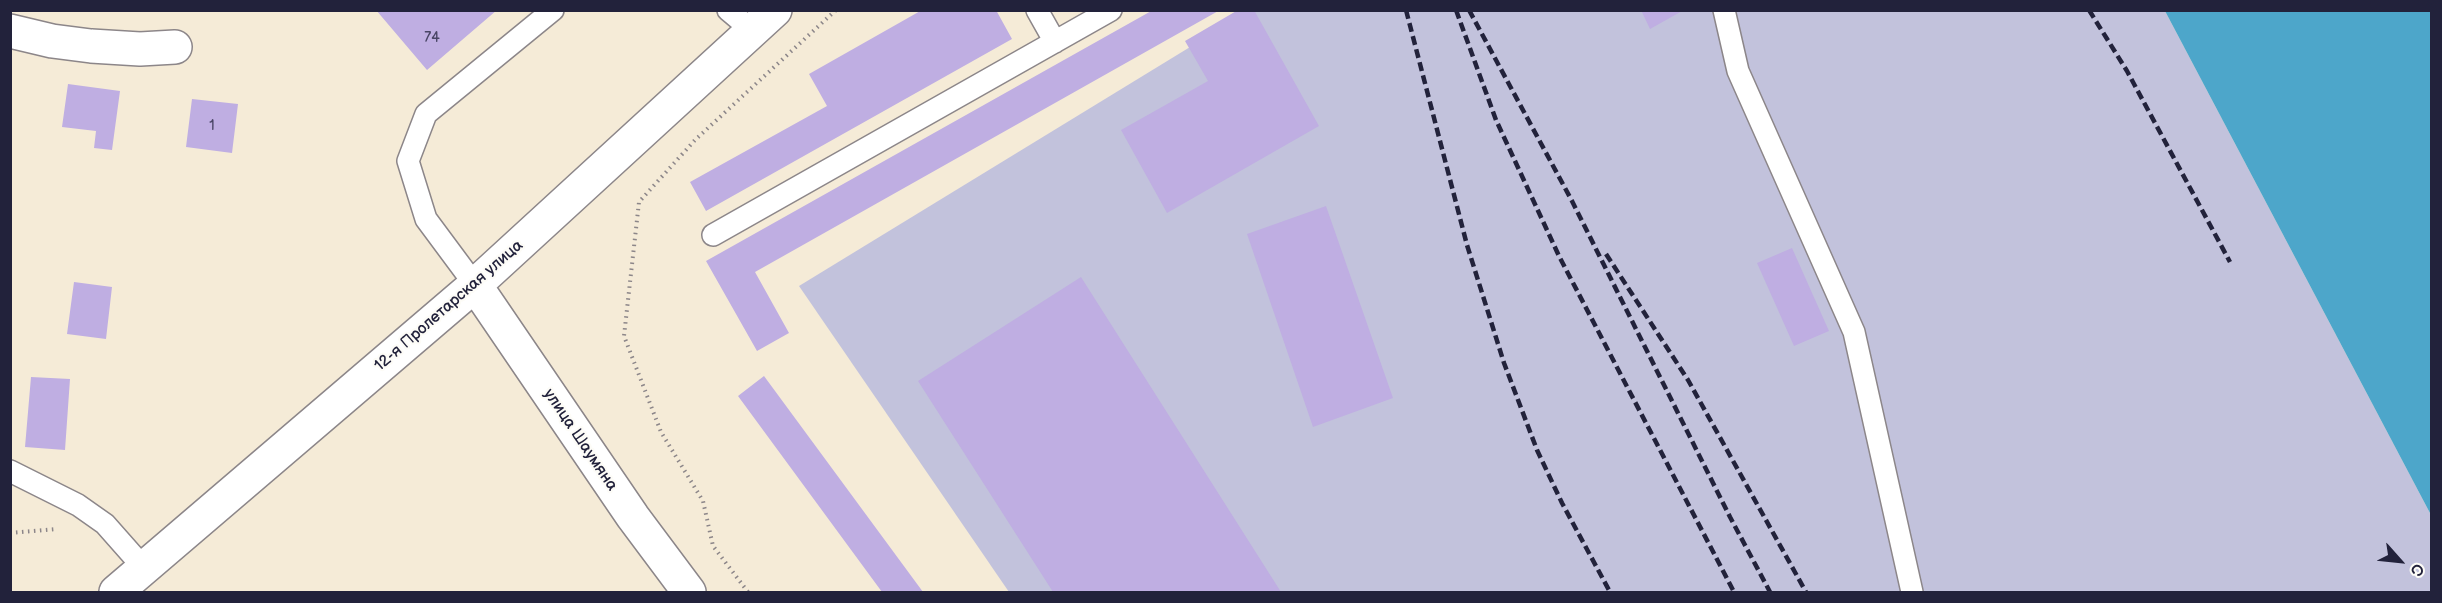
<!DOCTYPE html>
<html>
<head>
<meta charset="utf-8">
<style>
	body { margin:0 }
	#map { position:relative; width:2442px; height:603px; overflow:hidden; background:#f5ebd7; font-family:"Balsamiq Sans",sans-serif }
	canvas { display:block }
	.frame { position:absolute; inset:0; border:12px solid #22223b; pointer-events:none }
	.north { position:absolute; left:2370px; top:531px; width:60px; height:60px; -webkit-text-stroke:4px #fdfcf7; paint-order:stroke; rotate:117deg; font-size:16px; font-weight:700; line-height:24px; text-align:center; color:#22223b }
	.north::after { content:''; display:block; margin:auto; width:21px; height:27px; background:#22223b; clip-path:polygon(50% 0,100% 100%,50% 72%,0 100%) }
</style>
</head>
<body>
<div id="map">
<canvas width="2442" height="603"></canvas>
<div class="frame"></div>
<div class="north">С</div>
</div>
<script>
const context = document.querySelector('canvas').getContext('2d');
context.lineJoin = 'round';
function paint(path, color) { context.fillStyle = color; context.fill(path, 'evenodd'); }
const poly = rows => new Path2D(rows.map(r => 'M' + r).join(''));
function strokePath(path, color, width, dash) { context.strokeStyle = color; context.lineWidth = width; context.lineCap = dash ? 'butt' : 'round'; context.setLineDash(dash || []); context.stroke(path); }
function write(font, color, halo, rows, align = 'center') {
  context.font = font + ' "Balsamiq Sans",sans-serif'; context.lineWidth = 4.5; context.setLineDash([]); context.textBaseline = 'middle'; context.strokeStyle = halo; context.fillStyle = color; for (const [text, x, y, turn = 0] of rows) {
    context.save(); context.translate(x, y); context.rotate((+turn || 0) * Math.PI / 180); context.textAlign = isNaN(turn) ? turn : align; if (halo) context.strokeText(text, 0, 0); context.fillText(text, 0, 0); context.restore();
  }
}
const industrial = poly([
	[1249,11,2165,11,2431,515,2431,592,1009,592,799,286]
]);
const water = poly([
	[2165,11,2431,11,2431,515]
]);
const building = poly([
	[376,10,497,10,427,70],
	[922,10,996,10,1012,39,706,211,690,182,827,106,809,74],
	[1153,10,1220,10,755,272,789,333,757,351,706,261],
	[1238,10,1254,10,1319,126,1167,213,1121,130,1208,81,1185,41],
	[1641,10,1684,10,1650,29],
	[68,84,120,91,112,150,94,148,96,131,62,127],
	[192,99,238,104,232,153,186,147],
	[1326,206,1393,398,1313,427,1247,234],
	[1792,248,1829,331,1794,346,1757,263],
	[1081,277,1281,592,1053,592,918,381],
	[74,282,112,287,106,339,67,334],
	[764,376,923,592,882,592,738,396],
	[31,377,70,379,65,450,25,447]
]);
const path = poly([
	[10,533,57,529],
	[748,592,713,546,703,501,661,432,624,336,639,202,695,140,836,10]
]);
const service = poly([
	[728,10,753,31],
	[1037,10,1055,42],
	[1724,10,1738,71,1854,332,1912,592],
	[713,235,1111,10],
	[475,285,426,219,408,161,426,114,553,10],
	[10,471,78,505,105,524,143,567]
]);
const minor = poly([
	[10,31,52,41,91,46,140,49,175,47]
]);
const secondary = poly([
	[475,285,633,517,689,592],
	[116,592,475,285,775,10]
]);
const rail = poly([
	[1406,10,1467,245,1504,363,1537,450,1562,503,1610,592],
	[1456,10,1496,120,1559,256,1734,592],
	[1469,10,1572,201,1730,517,1770,592],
	[2089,10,2127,71,2230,262],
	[1606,254,1688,380,1806,592]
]);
const numberNames = [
	["74",432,38],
	["1",212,126]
];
const streetNames = [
	["12-я Пролетарская улица",449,306,-41],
	["улица Шаумяна",580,440,56]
];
paint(industrial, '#c2c2dc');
paint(water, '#4da6ca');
paint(building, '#bfaee2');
strokePath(service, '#8c8689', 24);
strokePath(minor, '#8c8689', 36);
strokePath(secondary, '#8c8689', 36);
strokePath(path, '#8c8689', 4, [1.5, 4.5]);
strokePath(service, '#fff', 21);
strokePath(minor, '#fff', 33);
strokePath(secondary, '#fff', 33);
strokePath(rail, '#22223b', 4.5, [9, 4.5]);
write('14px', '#494565', null, numberNames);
write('16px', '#22223b', '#fdfcf7', streetNames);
</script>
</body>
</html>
